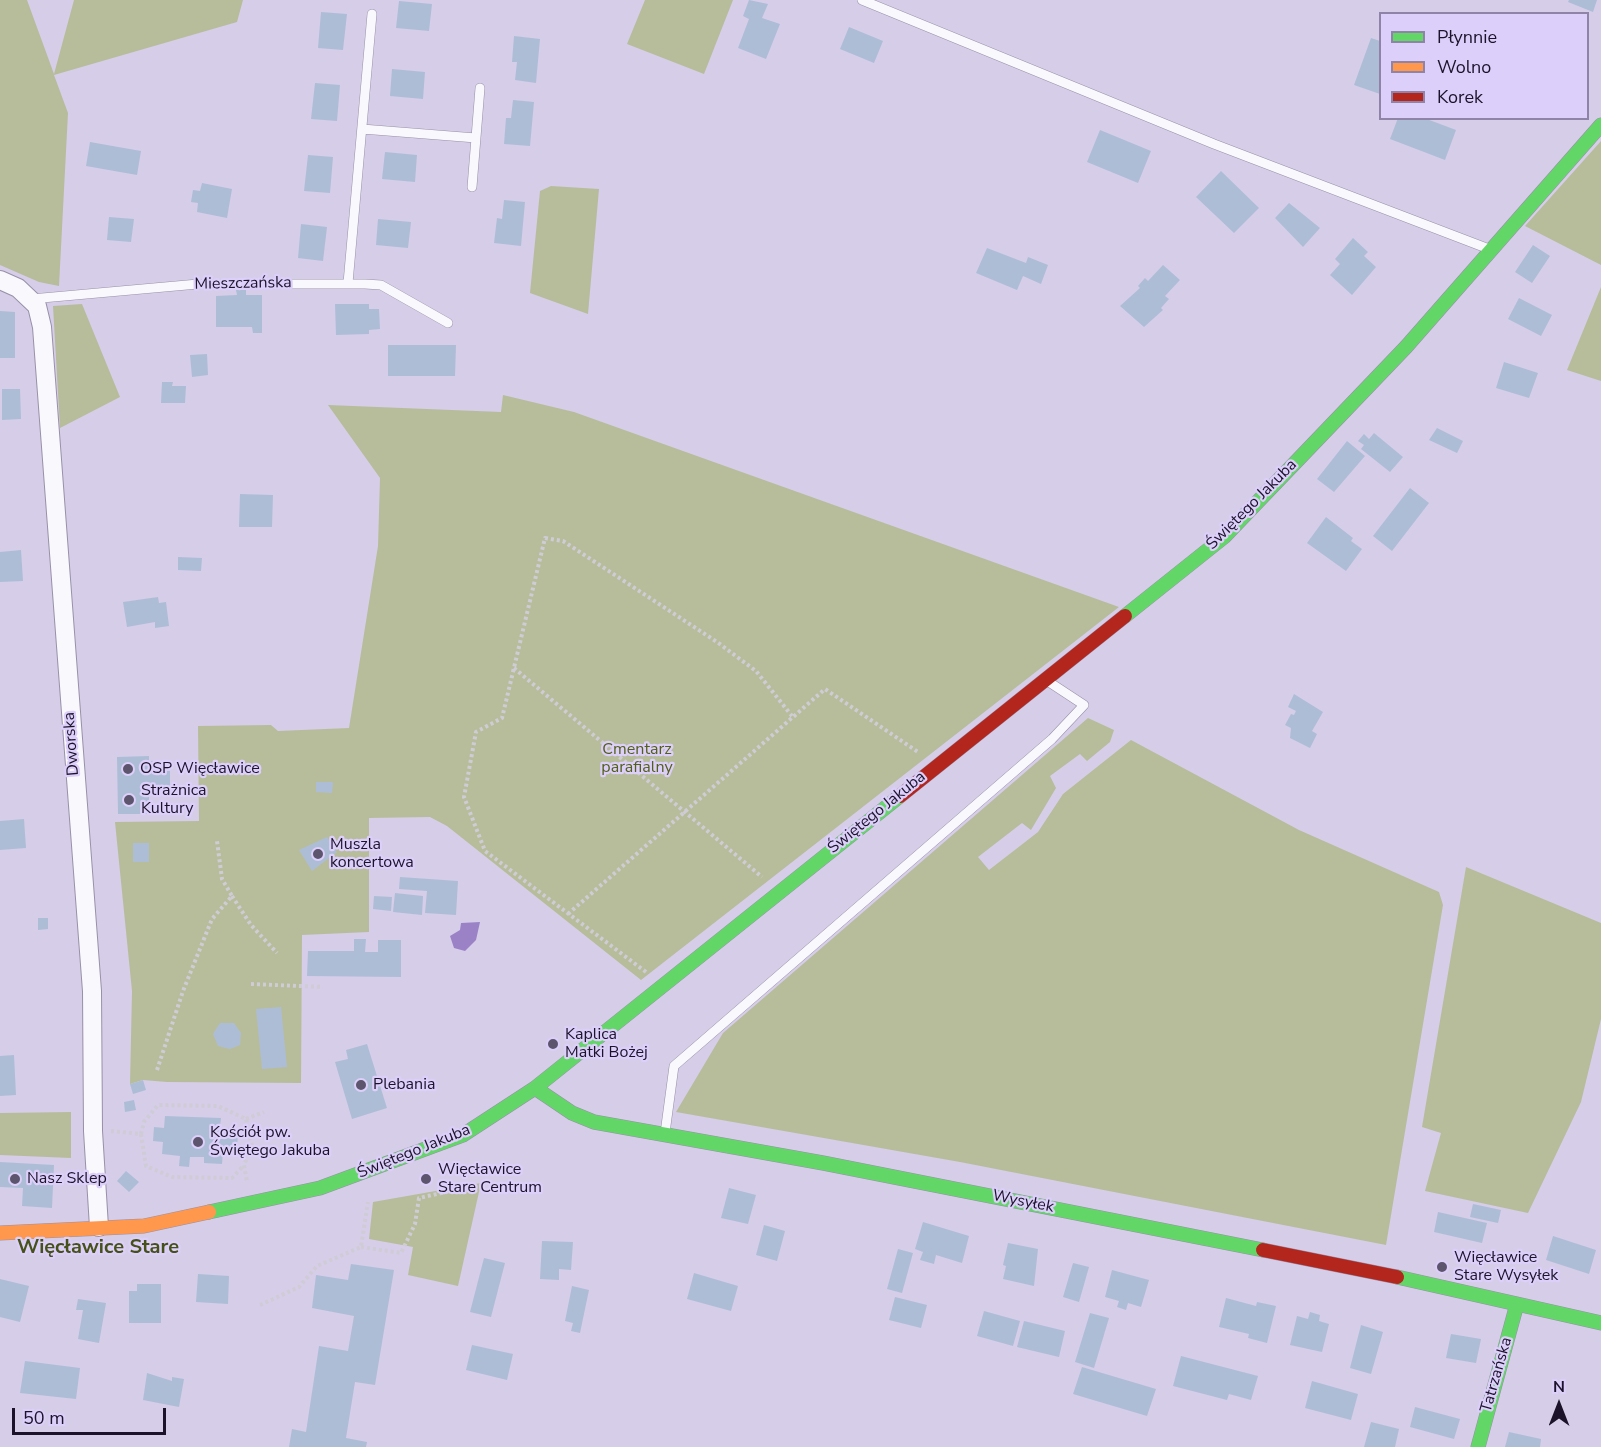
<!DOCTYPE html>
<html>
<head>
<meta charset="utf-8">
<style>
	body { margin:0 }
	#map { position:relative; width:1601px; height:1447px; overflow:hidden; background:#d6cde9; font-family:"Nunito Sans",sans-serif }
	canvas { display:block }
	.legend { position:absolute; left:1379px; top:12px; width:210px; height:108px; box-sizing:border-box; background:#dccff9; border:2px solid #8f84a7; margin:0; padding:8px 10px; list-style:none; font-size:18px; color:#1c132b }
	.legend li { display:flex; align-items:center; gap:12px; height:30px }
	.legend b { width:30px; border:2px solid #8f84a7 }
	.north { position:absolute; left:1529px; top:1375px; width:60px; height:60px; -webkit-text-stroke:4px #dccff9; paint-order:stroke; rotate:0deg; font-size:16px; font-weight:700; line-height:24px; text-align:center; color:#1c132b }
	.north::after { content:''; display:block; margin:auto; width:21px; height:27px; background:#1c132b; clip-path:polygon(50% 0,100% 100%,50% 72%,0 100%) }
	.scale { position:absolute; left:12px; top:1408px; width:154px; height:27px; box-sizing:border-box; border:3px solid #1c132b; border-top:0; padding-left:8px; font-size:18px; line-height:21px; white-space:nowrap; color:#1c132b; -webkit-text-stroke:4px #dccff9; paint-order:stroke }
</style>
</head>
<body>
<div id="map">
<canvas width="1601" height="1447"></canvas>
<ul class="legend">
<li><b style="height:8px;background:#63d668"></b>Płynnie</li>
<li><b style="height:8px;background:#ff974d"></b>Wolno</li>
<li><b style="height:8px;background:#b3261e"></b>Korek</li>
</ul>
<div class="north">N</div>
<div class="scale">50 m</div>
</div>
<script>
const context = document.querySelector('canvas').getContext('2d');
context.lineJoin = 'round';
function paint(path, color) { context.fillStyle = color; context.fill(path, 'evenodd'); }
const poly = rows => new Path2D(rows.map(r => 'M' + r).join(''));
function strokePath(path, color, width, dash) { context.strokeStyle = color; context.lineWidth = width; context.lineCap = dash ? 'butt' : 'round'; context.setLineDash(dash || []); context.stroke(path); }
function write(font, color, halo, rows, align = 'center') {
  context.font = font + ' "Nunito Sans",sans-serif'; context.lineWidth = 4.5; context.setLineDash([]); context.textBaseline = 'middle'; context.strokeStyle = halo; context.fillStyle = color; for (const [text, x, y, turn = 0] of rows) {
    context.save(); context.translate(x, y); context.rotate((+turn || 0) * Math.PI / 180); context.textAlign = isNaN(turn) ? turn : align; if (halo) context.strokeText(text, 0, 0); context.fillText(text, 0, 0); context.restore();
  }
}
const green = poly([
	[0,0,27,0,54,74,74,0,243,0,237,22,54,75,68,113,59,286,39,282,0,265],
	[645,0,733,0,704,74,627,44],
	[1601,141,1601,265,1525,226],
	[551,186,599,189,588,314,530,293,540,191],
	[1601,287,1601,381,1567,370],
	[82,304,120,397,60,428,53,306],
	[503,395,574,412,1119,607,641,980,447,826,430,817,369,818,369,932,302,935,301,1083,167,1082,143,1080,130,1084,132,991,115,822,199,821,198,726,271,725,278,731,349,728,378,546,380,478,328,405,501,412],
	[1088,718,1114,730,1110,742,1087,761,1080,754,1050,776,1056,788,1031,830,1022,823,978,857,989,870,1038,832,1063,794,1131,740,1299,830,1439,892,1443,905,1386,1245,960,1162,676,1112,723,1033],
	[1466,867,1601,923,1601,1019,1581,1102,1528,1213,1425,1191,1441,1133,1422,1127],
	[71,1112,71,1158,0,1155,0,1113],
	[481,1183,458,1286,408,1275,413,1247,369,1239,373,1202]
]);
const water = poly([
	[480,922,476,940,465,951,454,948,450,936,460,930,461,923]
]);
const building = poly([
	[749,0,768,4,762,18,780,24,766,59,738,48,749,19,743,16],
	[1569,0,1597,0,1593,12,1568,2],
	[399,1,432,4,429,31,396,28],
	[321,12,347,14,343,50,318,48],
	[849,27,883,41,874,63,840,49],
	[514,36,540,39,536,83,515,80,517,62,512,62],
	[1371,38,1380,41,1380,94,1354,85],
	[392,69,425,72,423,99,390,96],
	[315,83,340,85,337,121,311,119],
	[513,100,534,102,530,146,504,144,506,118,511,118],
	[1398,118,1424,118,1456,130,1445,160,1390,139],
	[1100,130,1151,151,1138,183,1087,162],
	[90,142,141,151,137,175,86,166],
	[385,152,417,155,415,182,382,179],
	[308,155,333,157,330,193,304,191],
	[1221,171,1259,208,1234,233,1196,197],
	[202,183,232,189,227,218,197,212,198,203,191,202,193,190,200,191],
	[504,200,525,202,521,246,494,243,497,218,502,219],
	[1289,203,1320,228,1303,247,1275,218],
	[109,217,134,219,131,242,107,240],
	[378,219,411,222,408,248,376,245],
	[301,224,327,227,323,261,298,258],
	[1353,238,1368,252,1364,256,1376,267,1352,295,1330,275,1340,264,1335,259],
	[1533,245,1550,256,1532,283,1515,272],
	[987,248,1026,263,1028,257,1048,265,1041,284,1023,276,1017,290,976,273],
	[1163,265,1180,280,1165,296,1169,299,1161,308,1163,310,1144,327,1120,306,1140,288,1138,286,1145,278,1148,281],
	[236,290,246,290,246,295,262,295,262,333,253,333,252,327,216,327,216,296,237,295],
	[1519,298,1552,315,1541,336,1508,319],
	[335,304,369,304,369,309,379,309,380,329,369,330,369,334,336,335],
	[0,311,15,312,15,358,0,358],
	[388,345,456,345,455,376,388,376],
	[207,354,208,375,192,377,190,355],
	[1504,362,1538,373,1529,398,1496,388],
	[162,382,173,382,172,386,186,386,185,403,161,403],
	[2,389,20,389,21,419,2,420],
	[1437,428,1463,441,1457,453,1429,440],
	[1374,433,1403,457,1390,472,1361,449,1364,445,1358,441,1364,434,1369,439],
	[1347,441,1365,456,1334,492,1317,479],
	[1410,488,1429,503,1392,551,1373,536],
	[240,494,273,495,272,527,239,527],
	[1326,517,1353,538,1351,541,1362,549,1346,571,1307,543],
	[21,550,23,581,0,582,0,552],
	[178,557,202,558,201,571,178,570],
	[158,597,159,603,166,602,169,626,155,628,155,622,127,627,123,602],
	[1294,694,1323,712,1312,731,1317,734,1310,748,1290,738,1291,728,1285,725,1291,714,1294,715,1296,711,1288,707],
	[149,756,149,761,158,761,158,771,170,771,170,786,149,786,149,814,118,814,117,757],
	[316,782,333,782,332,793,316,792],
	[24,819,26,848,0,850,0,821],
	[327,837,337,852,312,871,299,850],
	[133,843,149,843,149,862,133,862],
	[400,877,458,881,456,915,425,913,427,891,399,889],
	[395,893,423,896,422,915,393,912],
	[374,896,392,897,391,911,373,909],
	[38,918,48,918,48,929,38,930],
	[354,939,366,939,365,952,378,952,378,940,401,940,401,977,307,976,308,951,354,951],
	[281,1007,287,1067,262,1069,256,1009],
	[220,1023,234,1023,241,1033,240,1045,230,1049,218,1046,213,1034],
	[367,1044,387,1108,352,1119,335,1062,348,1059,346,1050],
	[14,1055,16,1095,0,1096,0,1056],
	[143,1080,146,1090,133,1094,130,1084],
	[134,1100,136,1110,125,1112,124,1102],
	[165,1116,221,1118,220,1127,229,1128,238,1135,237,1147,223,1152,222,1164,204,1163,204,1157,190,1157,189,1167,179,1166,180,1156,162,1154,163,1142,153,1141,154,1127,164,1128],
	[0,1162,54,1165,52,1208,22,1206,23,1188,0,1187],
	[126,1171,139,1182,129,1192,117,1181],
	[729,1188,756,1195,748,1224,721,1218],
	[1473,1204,1501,1210,1498,1223,1470,1217],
	[1438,1212,1487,1223,1482,1243,1434,1232],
	[923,1222,969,1236,962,1263,936,1255,934,1264,920,1260,923,1252,915,1249],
	[764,1225,785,1231,777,1261,756,1255],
	[1553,1236,1596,1250,1589,1274,1546,1260],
	[542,1241,573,1242,571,1270,559,1269,559,1280,540,1279],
	[1008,1243,1038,1249,1034,1286,1003,1279,1006,1266,1003,1265],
	[898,1249,913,1253,902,1293,887,1289],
	[484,1258,505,1263,491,1317,470,1312],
	[1073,1263,1089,1267,1079,1302,1063,1297],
	[351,1264,394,1270,375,1385,355,1382,346,1438,367,1442,366,1447,289,1447,292,1429,306,1432,319,1346,348,1351,354,1316,312,1308,316,1275,348,1280],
	[1112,1270,1149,1280,1141,1307,1128,1303,1126,1310,1117,1307,1119,1301,1105,1297],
	[694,1273,738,1286,731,1311,687,1299],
	[198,1274,229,1276,228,1304,196,1302],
	[0,1279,29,1286,20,1322,0,1317],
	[137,1284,161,1284,161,1323,129,1323,129,1291,137,1291],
	[572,1286,589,1290,580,1333,571,1331,573,1323,565,1321],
	[895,1297,927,1305,921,1328,889,1320],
	[1226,1298,1256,1306,1257,1302,1276,1306,1267,1343,1248,1338,1249,1334,1219,1327],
	[78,1299,106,1303,99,1343,78,1339,83,1310,76,1310],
	[984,1311,1020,1321,1013,1346,977,1336],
	[1310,1312,1320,1315,1319,1321,1329,1324,1322,1352,1290,1345,1297,1316,1308,1319],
	[1090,1313,1109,1318,1094,1368,1075,1362],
	[1024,1321,1065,1331,1059,1357,1017,1347],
	[1361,1325,1383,1332,1371,1374,1350,1368],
	[1451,1334,1481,1339,1476,1363,1446,1358],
	[472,1345,513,1354,507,1380,466,1370],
	[1181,1356,1258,1376,1251,1400,1229,1394,1227,1400,1173,1386],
	[25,1361,80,1368,76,1399,20,1393],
	[1082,1367,1156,1389,1147,1416,1073,1394],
	[147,1373,172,1381,172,1377,184,1379,179,1407,143,1400],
	[1312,1381,1358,1394,1351,1420,1305,1408],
	[1415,1407,1460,1419,1454,1439,1410,1427],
	[1371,1422,1399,1429,1395,1447,1364,1447],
	[1509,1432,1541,1439,1540,1447,1505,1447]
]);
const path = poly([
	[514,668,762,877],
	[232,896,251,925,277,953],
	[568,914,825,689,918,752],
	[646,972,485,851,464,797,476,732,502,718,545,538,563,541,717,642,756,671,792,716],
	[251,984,323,987],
	[157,1070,183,991,212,919,232,896,222,879,217,841],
	[246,1119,264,1112],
	[111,1131,141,1134,144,1122,158,1105,218,1106,246,1119,252,1146,244,1165,247,1182],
	[141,1134,146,1166,172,1177,232,1178,243,1166],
	[361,1247,401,1253,415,1224,419,1198,460,1189,459,1185],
	[260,1305,299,1287,317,1266,361,1247,368,1202]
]);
const lane = poly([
	[862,0,1214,144,1489,249],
	[362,129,476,138],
	[472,187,480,88],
	[348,283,372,14],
	[31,299,198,284,365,284,381,285,448,323],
	[665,1133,674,1066,1052,739,1084,705,1049,682]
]);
const street = poly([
	[0,280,18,288,37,306,42,327,92,991,93,1131,99,1227]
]);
const fast = poly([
	[1125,616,1224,537,1406,347,1601,125],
	[535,1088,572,1113,594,1122,823,1163,1263,1250],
	[209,1212,320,1188,463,1135,535,1088,900,796],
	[1397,1277,1601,1323],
	[1478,1447,1517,1304]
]);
const slow = poly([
	[0,1233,144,1226,209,1212]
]);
const jam = poly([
	[900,796,1125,616],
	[1263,1250,1397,1277]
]);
const markers = [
	[128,769,6,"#5d546e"],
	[129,800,6,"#5d546e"],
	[318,854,6,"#5d546e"],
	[553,1044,6,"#5d546e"],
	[361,1085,6,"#5d546e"],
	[198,1142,6,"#5d546e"],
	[15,1179,6,"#5d546e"],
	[426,1179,6,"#5d546e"],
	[1442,1267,6,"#5d546e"]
];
const streetNames = [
	["Mieszczańska",243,284,-1],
	["Świętego Jakuba",1252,505,-45],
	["Dworska",72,744,-94],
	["Świętego Jakuba",877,813,-39],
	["Świętego Jakuba",414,1152,-22],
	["Wysyłek",1023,1202,11],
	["Tatrzańska",1497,1375,-74]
];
const parkNames = [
	["Cmentarz",637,750],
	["parafialny",637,768]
];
const poiNames = [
	["OSP Więcławice",140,769],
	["Strażnica",141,791],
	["Kultury",141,809],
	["Muszla",330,845],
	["koncertowa",330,863],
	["Kaplica",565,1035],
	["Matki Bożej",565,1053],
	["Plebania",373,1085],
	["Kościół pw.",210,1133],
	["Świętego Jakuba",210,1151],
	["Więcławice",438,1170],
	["Stare Centrum",438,1188],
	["Nasz Sklep",27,1179],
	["Więcławice",1454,1258],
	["Stare Wysyłek",1454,1276]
];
const quarterNames = [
	["Więcławice Stare",98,1248]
];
paint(green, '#b7bd9a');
paint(water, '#9b82c6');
paint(building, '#aebdd6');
strokePath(lane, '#9890a8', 10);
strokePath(street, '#9890a8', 20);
strokePath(fast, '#9890a8', 15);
strokePath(slow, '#9890a8', 15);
strokePath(jam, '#9890a8', 15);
strokePath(path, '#cfccd5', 4, [3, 3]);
strokePath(lane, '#f9f8fc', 9);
strokePath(street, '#f9f8fc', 18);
strokePath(fast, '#63d668', 14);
strokePath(slow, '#ff974d', 14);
strokePath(jam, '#b3261e', 14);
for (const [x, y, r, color] of markers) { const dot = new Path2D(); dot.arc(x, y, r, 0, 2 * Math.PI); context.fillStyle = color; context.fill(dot); strokePath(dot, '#dccff9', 2); }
write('16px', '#1c132b', '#dccff9', streetNames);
write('16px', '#525f17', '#dccff9', parkNames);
write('16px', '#1c132b', '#dccff9', poiNames, 'left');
write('bold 20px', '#465119', '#dccff9', quarterNames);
</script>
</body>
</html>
